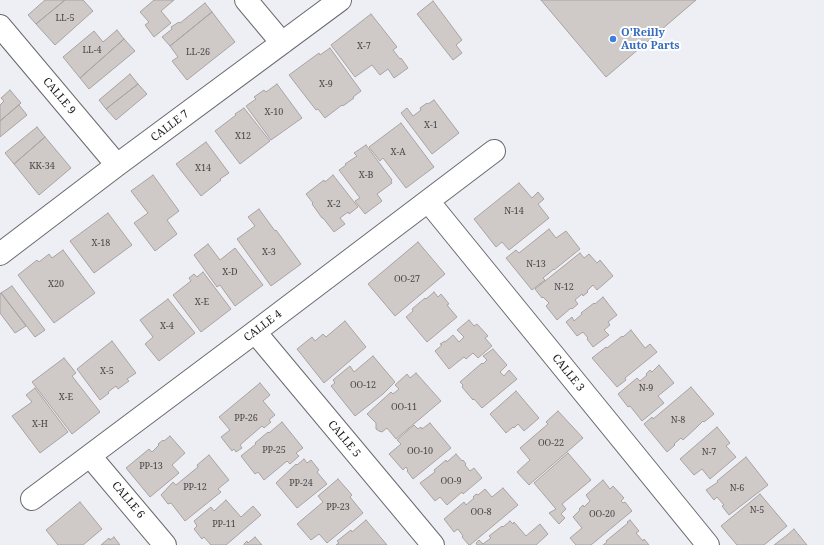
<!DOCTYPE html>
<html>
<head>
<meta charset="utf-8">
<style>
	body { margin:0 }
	canvas { display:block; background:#eeeff5 }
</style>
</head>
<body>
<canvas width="824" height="545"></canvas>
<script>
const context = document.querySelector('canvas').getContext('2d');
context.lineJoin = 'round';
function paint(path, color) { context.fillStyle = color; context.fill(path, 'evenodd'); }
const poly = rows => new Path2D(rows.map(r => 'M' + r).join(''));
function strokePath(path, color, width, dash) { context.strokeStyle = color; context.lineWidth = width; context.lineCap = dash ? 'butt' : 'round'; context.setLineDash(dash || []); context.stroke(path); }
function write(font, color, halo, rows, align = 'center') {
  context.font = font + ' "Noto Serif",serif'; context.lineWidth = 4; context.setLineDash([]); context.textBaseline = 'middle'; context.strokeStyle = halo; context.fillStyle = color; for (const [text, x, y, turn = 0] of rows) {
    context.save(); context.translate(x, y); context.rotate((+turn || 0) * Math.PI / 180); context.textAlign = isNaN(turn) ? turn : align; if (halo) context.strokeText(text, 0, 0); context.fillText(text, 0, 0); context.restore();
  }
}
const building = poly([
	[45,0,65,0,36,24,28,15,45,0],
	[65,0,83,0,93,11,55,45,36,24,65,0],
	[154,0,174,0,161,11,171,23,154,37,145,25,149,22,140,12,154,0],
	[541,0,696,0,606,77,541,0],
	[433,1,462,40,456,45,462,53,453,60,417,14,433,1],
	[205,3,212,12,170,46,162,37,172,29,171,27,179,22,180,23,205,3],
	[212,12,235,42,187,80,172,61,178,57,170,46,212,12],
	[371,14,397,47,393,50,400,59,401,58,408,68,394,78,388,69,380,75,372,65,355,77,331,45,371,14],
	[117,30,124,39,80,78,63,57,94,31,103,42,117,30],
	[124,39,135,51,89,89,80,78,124,39],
	[330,48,361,91,353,97,354,98,343,106,342,105,325,118,318,109,316,110,289,75,319,53,320,55,330,48],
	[130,74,138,84,106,109,99,100,130,74],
	[138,84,147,94,116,120,106,109,138,84],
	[277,84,302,118,271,140,246,106,256,99,254,97,264,90,266,92,277,84],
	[10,90,21,103,0,121,0,105,4,101,1,98,10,90],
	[434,100,459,133,432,154,401,113,407,108,413,116,421,110,420,108,427,103,428,104,434,100],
	[19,105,27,115,0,137,0,121,19,105],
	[244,108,270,141,240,164,215,131,236,115,235,114,244,108],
	[401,123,434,167,406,188,383,158,380,161,369,147,401,123],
	[37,127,45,137,14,164,5,153,37,127],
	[45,137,71,168,39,195,14,164,45,137],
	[206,142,229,173,220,179,221,180,201,196,176,164,206,142],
	[366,145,392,180,391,181,392,183,377,194,382,201,365,214,355,201,360,198,339,170,346,165,345,164,357,156,354,153,366,145],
	[153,175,179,211,167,220,177,234,155,251,134,223,148,213,131,191,153,175],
	[333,175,358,207,349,214,348,212,340,218,345,224,334,232,323,218,322,218,312,204,313,203,306,194,324,180,325,182,333,175],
	[519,183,532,198,538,192,544,199,538,204,549,218,509,250,502,242,496,247,474,219,519,183],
	[259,209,275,231,276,230,301,264,271,286,237,239,255,226,248,217,259,209],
	[108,213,132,245,94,273,70,241,108,213],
	[549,229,556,238,566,231,580,249,554,270,554,269,543,278,545,280,532,290,506,258,516,250,519,253,549,229],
	[418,242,445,274,395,316,368,284,418,242],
	[208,244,220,260,235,248,263,285,235,306,220,285,217,287,194,255,208,244],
	[63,250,95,293,54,323,18,275,37,260,39,262,49,254,52,258,63,250],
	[580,253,584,258,589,254,597,263,600,260,613,276,597,290,593,285,587,291,588,292,583,296,582,294,575,300,578,304,572,309,571,308,557,320,546,306,549,303,543,297,542,298,535,289,580,253],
	[203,272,231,309,201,332,173,295,191,281,189,278,194,274,197,277,203,272],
	[12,286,45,330,35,337,1,293,12,286],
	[434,292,438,297,441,294,449,304,447,305,457,317,427,342,406,317,413,311,412,309,425,298,426,299,434,292],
	[1,293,26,326,15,333,0,313,0,294,1,293],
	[603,297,617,315,608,322,610,325,604,330,609,335,593,347,587,339,588,338,583,332,577,336,566,322,572,317,574,321,582,314,581,313,594,303,595,304,603,297],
	[168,299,195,333,159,361,145,344,153,337,140,320,168,299],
	[469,320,474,326,477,324,488,336,485,338,492,346,478,358,473,353,466,359,464,357,449,369,435,351,442,345,440,344,445,341,445,342,453,335,459,342,464,337,457,330,469,320],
	[345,321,366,347,324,383,297,349,312,337,315,341,323,334,326,337,345,321],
	[631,330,645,348,650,344,657,352,625,378,626,380,617,387,592,358,606,347,607,348,622,336,623,337,631,330],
	[112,341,136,373,127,379,129,381,118,389,116,386,108,392,109,393,100,400,77,369,112,341],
	[493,349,507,365,500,372,504,376,509,370,517,379,482,408,474,399,473,400,462,387,463,385,460,382,482,363,483,364,487,360,483,356,493,349],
	[373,356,395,382,383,394,355,416,331,386,335,383,333,380,350,366,354,372,373,356],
	[64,358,76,373,72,376,100,412,72,434,32,382,64,358],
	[659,365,674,383,658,396,664,403,642,421,630,406,628,407,618,394,637,378,640,381,647,375,646,374,650,370,652,372,659,365],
	[416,373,441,401,396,439,387,428,382,432,379,431,376,429,376,423,367,414,391,392,393,394,399,389,395,385,407,374,410,378,416,373],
	[260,383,270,395,263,401,275,415,269,420,271,422,264,428,262,426,240,445,242,448,236,452,234,449,232,451,221,437,230,430,219,417,260,383],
	[691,387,714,414,704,422,703,421,697,427,683,440,681,438,674,444,675,445,667,452,644,424,652,417,653,419,691,387],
	[35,388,68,432,40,453,12,416,32,402,26,395,35,388],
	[516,391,539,418,524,431,518,424,514,428,513,427,506,433,490,414,516,391],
	[558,411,583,438,529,485,517,472,530,460,520,448,548,424,546,422,558,411],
	[282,422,303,448,296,453,299,456,290,464,287,461,264,480,258,472,255,474,241,456,256,444,255,443,268,432,269,433,282,422],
	[430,423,451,448,413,479,407,471,408,470,406,467,403,470,389,454,401,444,397,440,414,425,418,429,421,427,422,429,430,423],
	[717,427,730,443,726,446,736,457,710,479,702,469,694,475,680,459,717,427],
	[170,436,185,453,172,465,179,473,150,497,126,468,149,449,152,452,159,445,158,444,163,440,164,441,170,436],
	[568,453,591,480,562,504,566,509,561,514,565,518,559,524,549,513,556,509,534,483,568,453],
	[456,454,462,461,463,460,466,464,465,465,470,471,474,468,482,478,463,494,462,492,447,505,440,497,435,501,420,483,435,472,434,470,446,460,447,462,456,454],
	[209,455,229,480,218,489,221,492,185,521,171,503,168,504,161,495,173,482,176,485,198,467,197,465,209,455],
	[746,457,768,485,729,515,722,506,724,505,717,497,714,500,706,490,718,482,717,481,746,457],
	[304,459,307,463,311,460,319,470,317,472,327,484,297,508,276,483,296,464,297,465,304,459],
	[338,479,352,495,350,497,363,513,327,543,319,534,311,540,297,524,323,502,318,496,338,479],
	[603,480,610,489,613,486,624,498,621,501,623,503,625,502,632,511,591,545,576,545,570,538,582,528,573,517,580,510,579,509,583,505,584,507,590,501,586,495,603,480],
	[503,488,518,505,470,545,469,545,462,537,463,536,458,529,454,532,444,519,464,502,466,505,474,498,473,497,476,494,478,495,485,489,492,497,503,488],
	[760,494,787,526,764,545,737,545,721,526,760,494],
	[226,500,241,517,253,506,261,515,226,545,211,545,204,537,202,539,194,529,197,526,194,521,211,507,214,511,226,500],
	[80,502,102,529,83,545,58,545,46,530,80,502],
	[366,520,387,545,336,545,339,543,337,541,351,530,352,532,366,520],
	[630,520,639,531,636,533,643,541,644,539,649,545,603,545,607,542,606,541,628,523,627,522,630,520],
	[510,521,513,524,514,522,526,536,540,524,548,534,536,545,477,545,476,543,479,540,483,544,491,538,489,536,502,526,503,527,510,521],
	[794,529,807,545,774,545,786,536,794,529],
	[114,537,120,545,101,545,109,538,110,540,114,537],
	[255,537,262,545,244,545,244,544,247,541,248,543,255,537]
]);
const minor = poly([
	[246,0,282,43],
	[0,26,117,165],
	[428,201,708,545],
	[0,254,117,165,340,0],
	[255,332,433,545],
	[90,456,165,545],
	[32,499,255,332,494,151]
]);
const markers = [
	[613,39,4,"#3f7fe0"]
];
const numberNames = [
	["LL-5",65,18],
	["X-7",364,46],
	["LL-4",92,50],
	["LL-26",198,52],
	["X-9",326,84],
	["X-10",274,112],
	["X-1",431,125],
	["X12",243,136],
	["X-A",398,152],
	["KK-34",42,166],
	["X14",203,168],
	["X-B",366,175],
	["X-2",334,204],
	["N-14",514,211],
	["X-18",101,243],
	["X-3",269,252],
	["N-13",536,264],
	["X-D",230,272],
	["OO-27",407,279],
	["X20",56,284],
	["N-12",564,287],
	["X-E",202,302],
	["X-4",167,326],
	["X-5",107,371],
	["OO-12",363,385],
	["N-9",646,388],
	["X-E",66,397],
	["OO-11",404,407],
	["PP-26",246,418],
	["N-8",678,420],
	["X-H",40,424],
	["OO-22",551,443],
	["PP-25",274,450],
	["OO-10",420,451],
	["N-7",709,452],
	["PP-13",151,466],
	["OO-9",451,481],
	["PP-24",301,483],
	["PP-12",195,487],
	["N-6",737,488],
	["PP-23",338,507],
	["N-5",757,510],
	["OO-8",481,512],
	["OO-20",602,514],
	["PP-11",224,524]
];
const shopNames = [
	["O'Reilly",621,33],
	["Auto Parts",621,46]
];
const streetNames = [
	["CALLE 9",59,96,50],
	["CALLE 7",170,126,-37],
	["CALLE 4",263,326,-37],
	["CALLE 3",568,373,51],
	["CALLE 5",344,439,50],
	["CALLE 6",128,500,50]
];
paint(building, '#cfc9c7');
strokePath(building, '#a9a3a2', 1);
strokePath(minor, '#6a6a6f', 24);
strokePath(minor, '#fff', 22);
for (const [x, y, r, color] of markers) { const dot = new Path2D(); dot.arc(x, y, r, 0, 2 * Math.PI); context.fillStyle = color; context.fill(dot); strokePath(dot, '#fff', 1.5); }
write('9px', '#494748', null, numberNames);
write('bold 11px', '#366cbe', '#fff', shopNames, 'left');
write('11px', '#1c1c1e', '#fff', streetNames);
</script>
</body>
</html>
